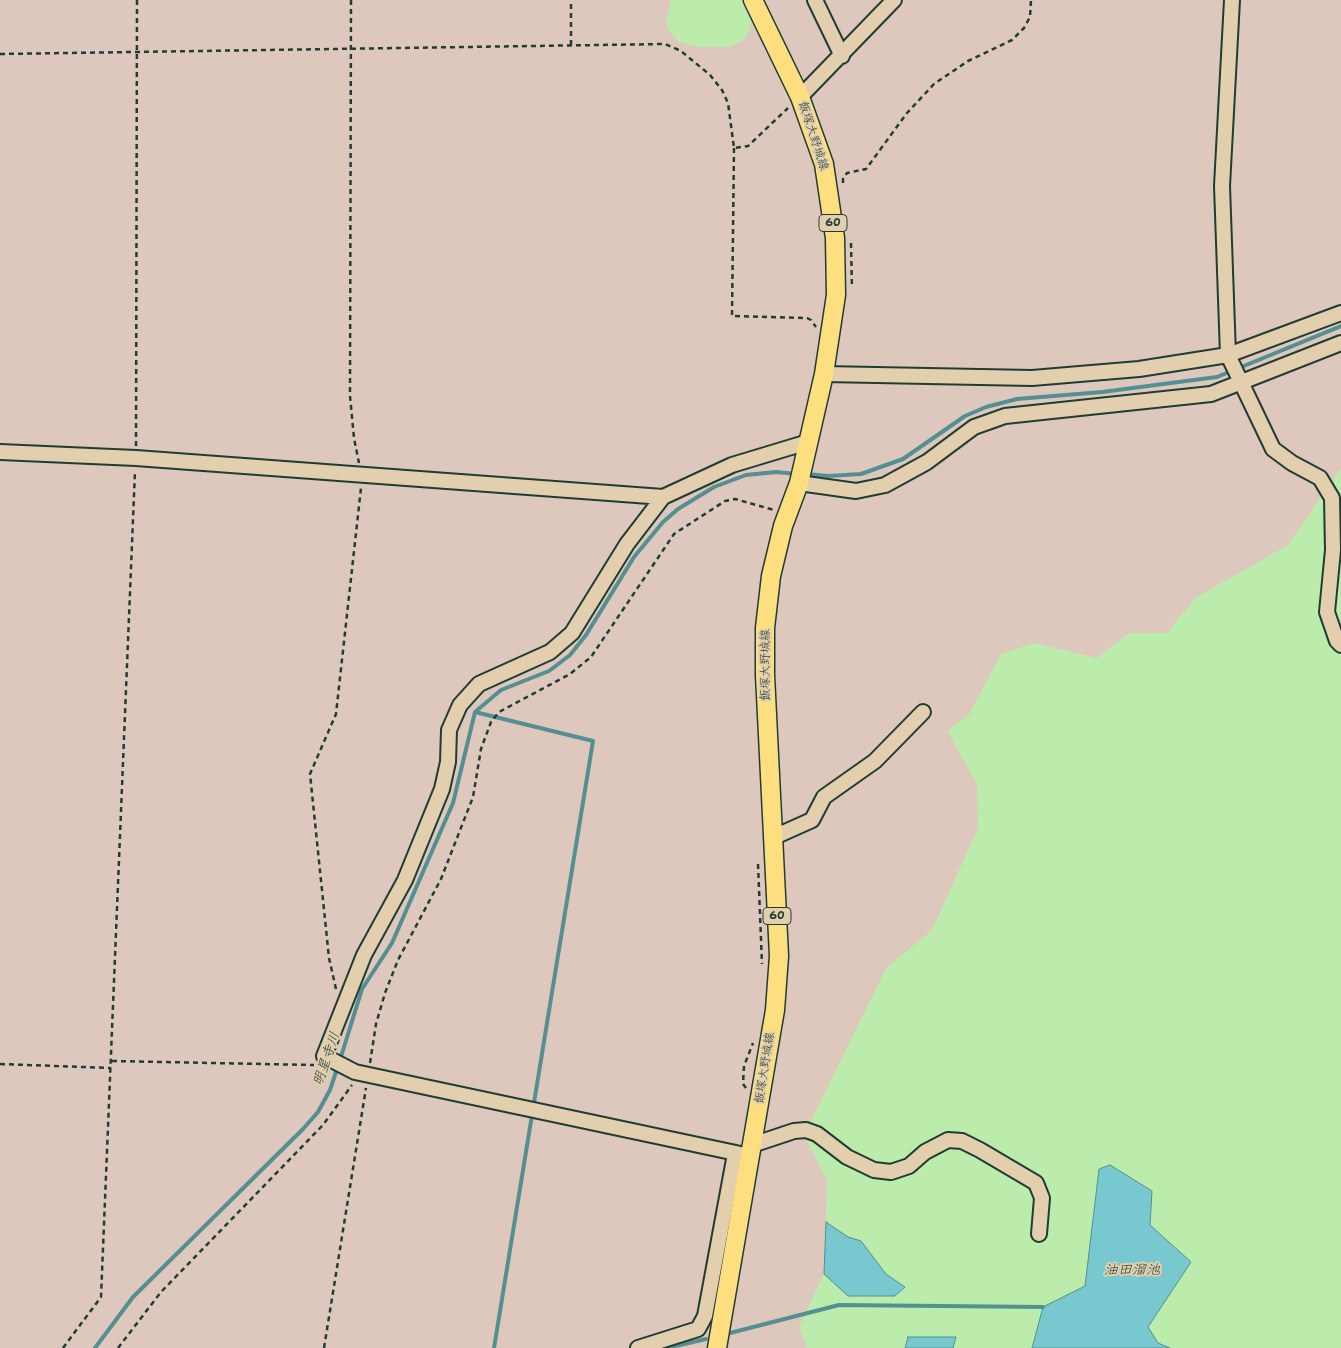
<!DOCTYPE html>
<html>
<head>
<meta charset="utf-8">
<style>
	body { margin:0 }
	canvas { display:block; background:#dec7bc }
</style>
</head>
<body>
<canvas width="1341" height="1348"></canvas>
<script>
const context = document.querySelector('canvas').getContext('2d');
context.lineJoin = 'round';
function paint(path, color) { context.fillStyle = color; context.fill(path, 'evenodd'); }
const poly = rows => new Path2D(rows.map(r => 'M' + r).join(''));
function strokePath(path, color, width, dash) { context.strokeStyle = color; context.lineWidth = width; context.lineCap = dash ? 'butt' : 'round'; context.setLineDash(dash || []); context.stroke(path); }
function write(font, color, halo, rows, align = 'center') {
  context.font = font + ' "Shantell Sans","Klee One",sans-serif'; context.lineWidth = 4; context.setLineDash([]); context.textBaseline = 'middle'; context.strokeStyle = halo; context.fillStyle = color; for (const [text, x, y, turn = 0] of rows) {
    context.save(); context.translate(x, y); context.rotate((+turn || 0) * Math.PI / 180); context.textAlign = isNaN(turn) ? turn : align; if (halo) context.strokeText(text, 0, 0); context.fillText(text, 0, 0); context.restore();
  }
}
const green = poly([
	[671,0,742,0,752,19,748,34,742,41,730,47,698,47,679,42,669,31,666,21],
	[1341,468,1341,1348,807,1348,799,1326,824,1274,827,1180,804,1135,886,968,932,930,978,828,977,784,947,731,969,714,1001,654,1034,643,1097,658,1129,633,1167,633,1195,598,1288,545]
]);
const water = poly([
	[1110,1165,1152,1191,1150,1225,1191,1262,1148,1327,1158,1343,1170,1348,1032,1348,1043,1307,1085,1286,1099,1169,1110,1165],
	[826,1222,848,1237,861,1241,886,1274,905,1287,895,1296,848,1296,824,1274,826,1222],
	[908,1337,956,1337,953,1348,905,1348,908,1337]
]);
const stream = poly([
	[807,474,828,476,861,474,903,459,965,416,986,407,1017,399,1102,392,1217,377,1341,326],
	[475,712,501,690,549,671,570,655,586,635,634,557,663,522,678,509,714,487,746,475,776,472,797,474],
	[475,712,593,741,494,1348],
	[340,1060,362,989,392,943,453,803,475,712],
	[730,1333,839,1305,1043,1307],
	[95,1348,133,1297,303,1129,318,1112,330,1090,338,1066],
	[667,1348,706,1339]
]);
const path = poly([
	[351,0,350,396,354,438,359,463],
	[571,45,571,0],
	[0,54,665,44,681,51,710,75,722,90,728,103,734,148,748,146,788,108],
	[734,148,732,316,807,318,811,320,816,327],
	[843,183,843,179,847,173,866,169,907,113,934,84,968,61,1012,40,1024,28,1030,17,1031,0],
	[851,243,852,288],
	[136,446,137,0],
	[758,864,762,964],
	[336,989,329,958,310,774,336,714,361,488],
	[112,1061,314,1065],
	[370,1063,376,1024,385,993,398,960,441,879,473,797,481,749,491,722,499,712,570,674,591,657,674,534,725,501,735,499,774,510],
	[0,1064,111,1068],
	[746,1088,743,1084,744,1066,753,1043],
	[63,1348,101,1297,135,471],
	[118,1348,161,1292,323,1125,352,1085],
	[324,1348,366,1088]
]);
const minor = poly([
	[815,0,842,56],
	[1232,0,1222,186,1228,355,1273,449,1292,463,1320,478,1332,498,1333,550,1327,612,1337,641,1341,645],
	[800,97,894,0],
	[824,374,1032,378,1139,369,1228,355,1341,313],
	[0,452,136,458,663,497,732,465,808,442],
	[799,483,856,491,885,485,927,462,974,427,1005,416,1211,394,1341,343],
	[663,497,627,544,572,633,550,652,479,684,460,705,449,730,448,762,442,789,405,880,364,955,324,1056,355,1072,750,1156],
	[774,837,812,820,824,797,875,761,923,712],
	[752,1145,794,1131,806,1130,817,1134,847,1157,874,1170,891,1172,909,1166,925,1152,948,1140,962,1141,980,1150,1036,1183,1042,1198,1039,1234],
	[638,1348,698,1329,705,1316,735,1154]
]);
const major = poly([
	[717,1348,775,1010,779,956,765,675,765,628,771,576,783,526,799,483,824,374,836,295,835,238,824,164,800,97,753,0]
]);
const shields = [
	[833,223,28],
	[777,916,28]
];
const shieldNames = [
	["60",833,223],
	["60",777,916]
];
const streetNames = [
	["飯塚大野城線",813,136,72],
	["飯塚大野城線",766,665,-90],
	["飯塚大野城線",765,1068,-81]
];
const waterNames = [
	["明星寺川",327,1059,-71],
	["油田溜池",1132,1270]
];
paint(green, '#bbecab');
paint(water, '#77c8cf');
strokePath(water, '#549091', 1);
strokePath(stream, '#549091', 4);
strokePath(minor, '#1f3d34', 18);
strokePath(major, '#1f3d34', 21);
strokePath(path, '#1f3d34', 2.5, [5, 4]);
strokePath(minor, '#e3cfad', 14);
strokePath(major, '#fedf80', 18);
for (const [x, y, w] of shields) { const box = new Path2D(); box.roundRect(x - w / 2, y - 8.5, w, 17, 4); context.fillStyle = '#e3cfad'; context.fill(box); strokePath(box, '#1f3d34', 1); }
write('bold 11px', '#1f3d34', null, shieldNames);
write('12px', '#1f3d34', '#e3cfad', streetNames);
write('italic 14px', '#23443c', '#e3cfad', waterNames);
</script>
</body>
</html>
